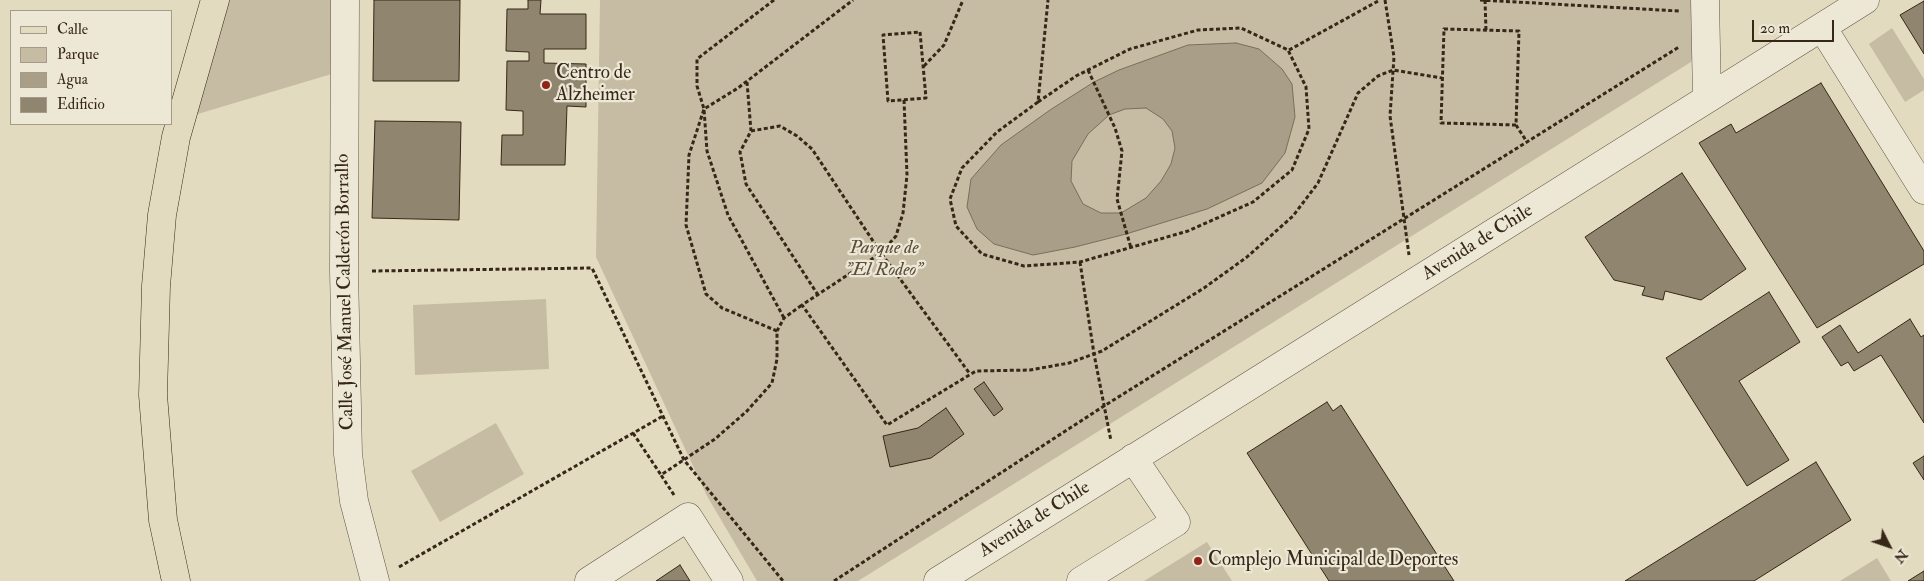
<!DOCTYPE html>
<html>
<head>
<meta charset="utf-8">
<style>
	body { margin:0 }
	#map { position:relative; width:1924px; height:581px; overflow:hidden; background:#e3dbc0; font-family:"IM FELL Double Pica",serif }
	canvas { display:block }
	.legend { position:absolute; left:10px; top:10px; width:162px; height:115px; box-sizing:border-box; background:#ede8d6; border:1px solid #a49b8a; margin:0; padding:6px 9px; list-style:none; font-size:15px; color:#372718 }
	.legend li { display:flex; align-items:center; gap:10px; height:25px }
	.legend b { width:25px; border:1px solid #a49b8a }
	.north { position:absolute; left:1864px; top:521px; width:50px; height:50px; -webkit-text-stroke:4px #ede8d6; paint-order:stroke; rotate:131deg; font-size:14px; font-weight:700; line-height:20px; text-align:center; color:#372718 }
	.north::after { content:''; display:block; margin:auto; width:18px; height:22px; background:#372718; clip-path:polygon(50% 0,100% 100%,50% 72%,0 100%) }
	.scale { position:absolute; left:1752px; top:20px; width:82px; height:22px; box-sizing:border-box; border:2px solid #372718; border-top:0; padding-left:6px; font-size:15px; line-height:18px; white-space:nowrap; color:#372718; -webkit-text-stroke:4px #ede8d6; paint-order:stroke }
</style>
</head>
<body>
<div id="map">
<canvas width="1924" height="581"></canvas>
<ul class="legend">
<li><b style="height:6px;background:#e3dbc0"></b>Calle</li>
<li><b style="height:14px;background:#c6bca3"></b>Parque</li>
<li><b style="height:14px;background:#a99e87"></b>Agua</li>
<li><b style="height:14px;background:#90856f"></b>Edificio</li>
</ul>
<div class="north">N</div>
<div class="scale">20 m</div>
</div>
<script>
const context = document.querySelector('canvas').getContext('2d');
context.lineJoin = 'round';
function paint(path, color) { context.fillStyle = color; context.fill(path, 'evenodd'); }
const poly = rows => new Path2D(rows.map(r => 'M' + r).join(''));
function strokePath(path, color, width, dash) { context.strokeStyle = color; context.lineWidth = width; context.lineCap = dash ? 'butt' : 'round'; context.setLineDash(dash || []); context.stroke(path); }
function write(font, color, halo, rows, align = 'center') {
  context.font = font + ' "IM FELL Double Pica",serif'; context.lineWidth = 4.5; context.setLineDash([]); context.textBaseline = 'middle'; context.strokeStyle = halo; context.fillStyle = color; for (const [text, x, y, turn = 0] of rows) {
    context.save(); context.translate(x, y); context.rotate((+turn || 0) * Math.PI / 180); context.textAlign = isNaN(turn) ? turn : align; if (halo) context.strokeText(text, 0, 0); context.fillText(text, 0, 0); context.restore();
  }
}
const green = poly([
	[215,0,345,0,345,70,181,119],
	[600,0,1691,0,1693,54,1691,62,858,581,757,581,707,496,596,257],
	[1892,28,1924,79,1924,90,1905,102,1869,44],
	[546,299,549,369,415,375,413,305],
	[496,423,524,474,440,522,411,471],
	[1207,542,1232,581,1144,581],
	[1877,558,1891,581,1840,581]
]);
const water = poly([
	[1236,43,1259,49,1282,69,1292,84,1295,117,1285,153,1262,183,1207,209,1126,234,1075,247,1033,255,994,244,977,229,967,207,971,179,1001,145,1050,110,1094,82,1119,70,1188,45,1236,43],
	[1146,108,1163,119,1172,131,1175,148,1171,164,1161,181,1146,198,1121,213,1101,213,1083,204,1071,181,1072,161,1088,134,1109,115,1125,109,1146,108]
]);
const building = poly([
	[374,0,460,0,459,81,373,81,374,0],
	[528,0,541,0,540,14,586,14,586,49,544,49,544,63,586,64,586,107,567,106,565,165,501,165,502,135,523,135,523,111,506,110,507,61,529,61,529,52,506,51,507,9,528,9,528,0],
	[1924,1,1924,54,1900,15,1924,1],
	[1821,83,1924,251,1924,264,1817,328,1699,143,1731,124,1736,133,1821,83],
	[375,121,461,122,459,220,372,218,375,121],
	[1682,173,1746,269,1701,300,1665,291,1663,300,1642,295,1645,287,1614,280,1585,237,1682,173],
	[1769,292,1800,342,1739,381,1789,460,1747,486,1666,358,1769,292],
	[1910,319,1921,337,1924,335,1924,423,1881,355,1854,371,1848,362,1841,366,1822,337,1840,325,1858,353,1910,319],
	[984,382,1003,409,994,416,974,389,984,382],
	[1327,402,1333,411,1341,405,1454,581,1329,581,1247,453,1327,402],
	[946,408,964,434,931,458,890,467,883,436,918,428,946,408],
	[1924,456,1924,480,1913,463,1924,456],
	[1816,462,1851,520,1754,581,1625,581,1816,462],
	[680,565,690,581,656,581,680,565],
	[1924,571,1924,581,1908,581,1924,571]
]);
const path = poly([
	[774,0,697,59,697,86,704,109,707,151,728,215,784,318],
	[1385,0,1394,57,1390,116,1409,255],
	[1480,0,1679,11],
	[1485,0,1486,30],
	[920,32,926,98,888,101,883,35,920,32],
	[1289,50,1380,0],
	[924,66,944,45,963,0],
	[1088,70,1115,128,1122,151,1117,199,1131,248],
	[747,82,751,131,740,152,746,184,818,295],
	[904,100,907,175,903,213,896,236,881,253,802,305,887,425,976,371,1030,370,1069,363,1102,351,1204,288,1247,257,1293,216,1318,183,1358,93,1378,76,1393,70,1442,78],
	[1038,102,1076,76,1130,49,1198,30,1241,28,1288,50,1306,87,1309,129,1292,170,1253,202,1188,231,1080,262,1024,266,982,254,956,226,950,199,962,168,997,132,1038,102,1048,0],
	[1516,125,1441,123,1444,29,1519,31,1516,125,1527,142],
	[751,131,780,126,797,136,812,149,881,253,970,374],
	[1080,262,1094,354,1111,441],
	[372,271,592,268,684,460,783,581],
	[777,331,722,308,706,294,686,225,689,155,704,109,738,88,853,0],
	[633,433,661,475],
	[674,495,661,475,715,439,747,411,772,383,777,359,777,331,784,318,802,305],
	[399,567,663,416],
	[834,581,1104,406,1679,47]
]);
const minor = poly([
	[345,0,344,271,348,454,354,501,375,581],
	[1705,0,1707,98],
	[1822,27,1924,190],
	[589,581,688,517,729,581],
	[938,581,1865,0],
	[1081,581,1176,522,1133,458]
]);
const major = poly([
	[176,581,163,520,153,395,156,286,162,215,176,137,215,0]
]);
const markers = [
	[546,85,5,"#8f2418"],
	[1198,561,5,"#8f2418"]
];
const poiNames = [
	["Centro de",556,74],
	["Alzheimer",556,96],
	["Complejo Municipal de Deportes",1208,561]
];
const streetNames = [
	["Avenida de Chile",1478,243,-32],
	["Calle José Manuel Calderón Borrallo",346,292,-91],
	["Avenida de Chile",1035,520,-32]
];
const parkNames = [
	["Parque de",884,249],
	["\"El Rodeo\"",884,271]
];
paint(green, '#c6bca3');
paint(water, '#a99e87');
strokePath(water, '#7b6e5b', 1);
paint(building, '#90856f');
strokePath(building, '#372718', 1);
strokePath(minor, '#625442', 29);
strokePath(major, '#372718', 29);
strokePath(path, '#372718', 3, [4, 2.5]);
strokePath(minor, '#ede8d6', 28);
strokePath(major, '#e3dbc0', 28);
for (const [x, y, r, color] of markers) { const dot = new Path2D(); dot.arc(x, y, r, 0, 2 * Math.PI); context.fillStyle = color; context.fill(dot); strokePath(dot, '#ede8d6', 2); }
write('19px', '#372718', '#ede8d6', poiNames, 'left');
write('19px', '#372718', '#ede8d6', streetNames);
write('italic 19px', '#5b4c3b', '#ede8d6', parkNames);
</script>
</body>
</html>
